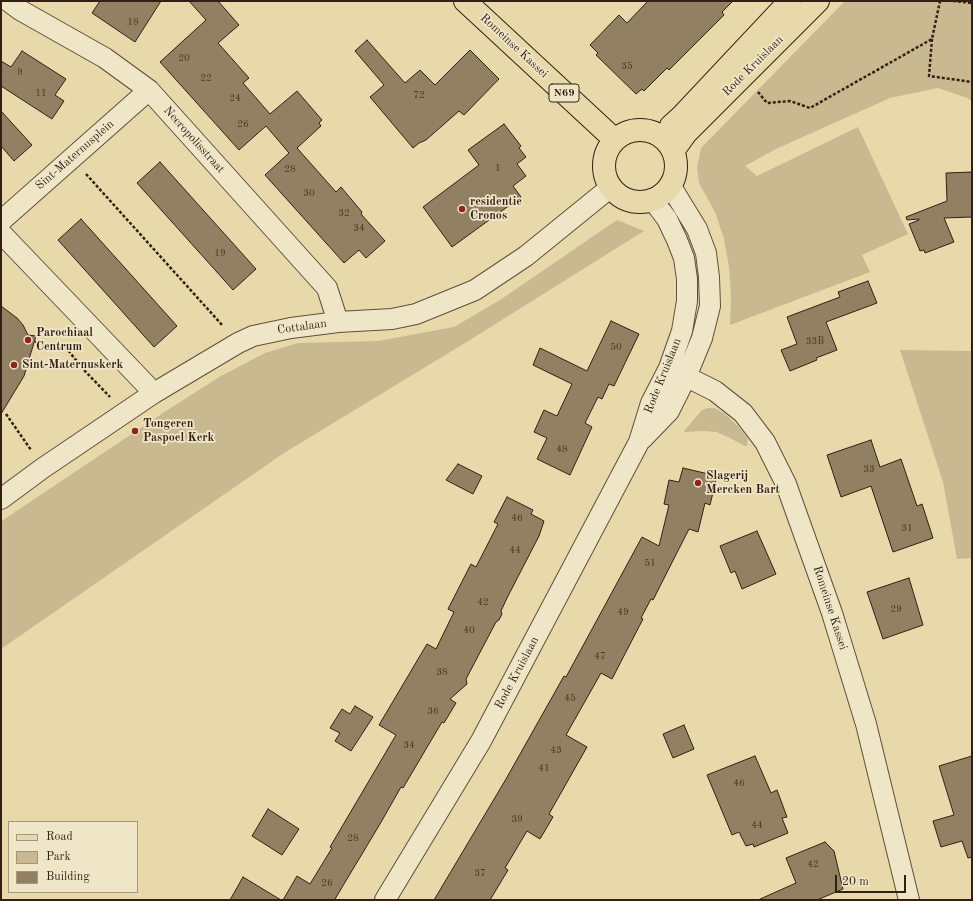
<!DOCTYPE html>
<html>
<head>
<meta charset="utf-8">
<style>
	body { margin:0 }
	#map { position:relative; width:973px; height:901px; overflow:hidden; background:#e7d9aa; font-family:"Old Standard TT",serif }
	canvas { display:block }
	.frame { position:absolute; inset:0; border:2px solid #341f15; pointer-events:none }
	.legend { position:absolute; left:8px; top:821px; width:130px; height:72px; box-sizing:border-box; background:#efe6c8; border:1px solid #a49680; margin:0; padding:5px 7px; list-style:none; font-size:12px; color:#341f15 }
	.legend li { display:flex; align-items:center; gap:8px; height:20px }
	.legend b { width:20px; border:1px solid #a49680 }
	.scale { position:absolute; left:835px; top:875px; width:71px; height:18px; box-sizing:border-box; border:2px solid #341f15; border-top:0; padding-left:5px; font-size:12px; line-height:14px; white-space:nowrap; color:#341f15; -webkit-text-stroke:3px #efe6c8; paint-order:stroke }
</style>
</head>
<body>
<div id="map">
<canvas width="973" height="901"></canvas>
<div class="frame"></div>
<ul class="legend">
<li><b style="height:5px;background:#e7d9aa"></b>Road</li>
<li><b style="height:11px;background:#c9b991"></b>Park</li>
<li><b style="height:11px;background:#918062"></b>Building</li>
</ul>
<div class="scale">20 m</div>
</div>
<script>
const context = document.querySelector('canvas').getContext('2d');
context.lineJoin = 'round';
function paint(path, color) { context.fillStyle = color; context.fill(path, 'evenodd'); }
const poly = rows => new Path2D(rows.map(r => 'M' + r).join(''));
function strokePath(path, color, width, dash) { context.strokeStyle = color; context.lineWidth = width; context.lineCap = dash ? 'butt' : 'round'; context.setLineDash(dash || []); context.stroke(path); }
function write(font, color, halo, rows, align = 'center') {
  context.font = font + ' "Old Standard TT",serif'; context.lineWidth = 3.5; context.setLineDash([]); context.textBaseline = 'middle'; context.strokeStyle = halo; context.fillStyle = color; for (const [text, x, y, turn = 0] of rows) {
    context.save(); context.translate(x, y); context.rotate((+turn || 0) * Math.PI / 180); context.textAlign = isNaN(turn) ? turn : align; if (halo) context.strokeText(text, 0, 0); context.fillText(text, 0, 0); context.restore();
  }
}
const green = poly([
	[845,1,972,1,972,101,967,98,938,88,890,98,776,149,745,166,757,176,858,127,908,234,862,255,870,272,730,325,731,297,729,267,724,239,715,212,699,183,697,168,701,148],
	[617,220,644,231,465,343,284,453,1,649,1,522,6,518,169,409,221,376,265,353,298,343,378,341,454,327,500,300],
	[900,350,972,351,972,558,957,559,943,482],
	[708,408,715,408,725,414,739,427,748,439,747,446,745,446,728,437,716,432,703,431,685,432,684,431,702,410]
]);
const building = poly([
	[100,1,161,1,135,42,92,13,100,1],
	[189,1,218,1,239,25,218,43,249,78,243,83,270,114,297,91,322,120,319,123,321,126,297,148,336,192,341,187,362,212,361,214,385,241,366,258,359,250,344,263,265,175,289,153,266,126,239,150,160,62,206,20,189,1],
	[648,1,733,1,722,12,724,15,669,70,667,68,644,91,642,89,636,94,596,55,598,53,590,45,619,15,627,23,648,1],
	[367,40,405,83,420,70,435,85,470,50,499,79,464,115,459,111,426,140,419,143,413,148,370,97,384,85,355,51,367,40],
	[22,51,66,79,55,95,64,101,52,119,1,86,1,61,11,67,22,51],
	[1,111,32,145,14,161,1,146,1,111],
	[504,124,521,146,519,148,526,157,517,164,526,176,513,186,521,197,452,247,423,207,479,165,468,150,504,124],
	[160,162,256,269,233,290,137,183,160,162],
	[972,172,972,217,944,218,954,242,925,253,924,250,920,251,909,224,919,220,919,219,907,220,906,217,947,201,946,173,972,172],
	[81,219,177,326,154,347,58,240,81,219],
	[868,281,877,303,826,322,837,350,816,358,817,360,790,371,781,350,797,344,787,317,840,297,838,292,868,281],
	[1,306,17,318,23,325,28,335,36,336,24,376,1,414,1,306],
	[611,321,639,334,614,386,609,384,602,399,598,397,585,423,592,427,570,475,537,459,547,438,534,432,544,410,557,416,572,384,533,365,540,348,587,371,611,321],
	[871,440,880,467,901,459,917,506,922,504,933,538,893,552,871,486,841,497,827,455,871,440],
	[458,464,482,476,473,494,446,480,458,464],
	[683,468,717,476,710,505,705,503,698,532,689,529,653,600,651,599,641,618,643,619,612,679,601,673,566,735,587,747,549,814,553,817,540,839,527,831,505,868,508,870,490,900,434,900,506,779,564,676,566,677,642,537,659,546,669,505,664,504,669,480,679,482,683,468],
	[507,497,533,510,531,514,544,521,539,536,507,598,501,611,502,614,499,620,496,622,466,679,467,684,450,699,456,703,444,723,442,722,403,788,401,787,380,824,335,899,336,900,283,900,297,876,310,884,332,848,330,847,396,735,379,725,427,644,436,649,454,612,448,609,471,564,476,567,498,524,494,522,507,497],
	[757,531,776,574,742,589,735,571,731,573,720,546,757,531],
	[909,578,923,625,883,639,867,592,909,578],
	[355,706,373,717,351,751,335,741,340,733,330,728,342,709,350,714,355,706],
	[684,725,694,749,673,758,663,734,684,725],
	[755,756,771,793,777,790,787,817,782,818,788,833,754,847,753,844,746,846,739,832,732,835,707,775,755,756],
	[972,756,972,857,968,858,962,841,941,847,933,821,954,815,939,766,972,756],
	[268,809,299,829,282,855,252,836,268,809],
	[825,842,834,851,843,889,817,900,758,900,796,883,786,858,825,842],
	[243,877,281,900,230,900,243,877]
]);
const path = poly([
	[953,1,972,3],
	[932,39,929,76,972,82],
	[758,92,767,103,790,101,810,108,932,39,940,1],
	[86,174,223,326],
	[35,342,67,349,84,370,110,397],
	[6,414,31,450]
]);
const street = poly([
	[8,1,20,10,105,58,149,90,327,288,338,322],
	[1,221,149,90],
	[1,233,154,393],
	[669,368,715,391,743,413,765,442,786,484,832,613,866,724,909,900],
	[642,439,669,411,686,377,702,338,710,306,709,277,706,253,697,229,670,185],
	[1,499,43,468,154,393,238,343,253,336,291,328,338,322,392,319,416,314,475,290,526,256,611,187],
	[385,900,481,741,639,442,651,403,669,368,682,331,687,301,687,279,684,258,677,240,667,219,652,199]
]);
const primary = poly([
	[465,1,615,140],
	[671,126,681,117,790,1],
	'604 166a36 36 0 1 1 72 0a36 36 0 1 1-72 0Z',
	[673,151,686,133,818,1]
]);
const markers = [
	[462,209,4,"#8f2418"],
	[28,340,4,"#8f2418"],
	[14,365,4,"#8f2418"],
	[135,431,4,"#8f2418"],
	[698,483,4,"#8f2418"]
];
const numberNames = [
	["18",133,22],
	["20",184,58],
	["35",627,66],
	["9",20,72],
	["22",206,78],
	["11",41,93],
	["72",419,95],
	["24",235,98],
	["26",243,124],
	["1",498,168],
	["28",290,169],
	["30",309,193],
	["32",344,213],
	["34",359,228],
	["19",220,253],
	["33B",815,341],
	["50",616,347],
	["48",562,449],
	["33",869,469],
	["46",517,518],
	["31",907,528],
	["44",515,550],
	["51",650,563],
	["42",483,602],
	["29",896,609],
	["49",623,612],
	["40",469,630],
	["47",600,656],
	["38",442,672],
	["45",570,698],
	["36",433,711],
	["34",409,745],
	["43",556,750],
	["41",544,768],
	["46",739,783],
	["39",517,819],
	["44",757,825],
	["28",353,838],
	["42",813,864],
	["37",480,873],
	["26",327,883]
];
const shields = [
	[564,93,30]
];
const shieldNames = [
	["N69",564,93]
];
const streetNames = [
	["Romeinse Kassei",514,46,43],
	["Rode Kruislaan",753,66,-45],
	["Necropolisstraat",194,140,48],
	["Sint-Maternusplein",75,155,-41],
	["Cottalaan",302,327,-8],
	["Rode Kruislaan",663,376,-68],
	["Romeinse Kassei",830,608,72],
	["Rode Kruislaan",517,673,-62]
];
const poiNames = [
	["residentie",470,202],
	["Cronos",470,216],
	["Parochiaal",36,333],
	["Centrum",36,347],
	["Sint-Maternuskerk",22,365],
	["Tongeren",143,424],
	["Paspoel Kerk",143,438],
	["Slagerij",706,476],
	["Mercken Bart",706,490]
];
paint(green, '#c9b991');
paint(building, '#918062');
strokePath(building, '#341f15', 1);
strokePath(street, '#614e3a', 22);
strokePath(primary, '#341f15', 24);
strokePath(path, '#341f15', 2.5, [3, 2]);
strokePath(street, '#efe6c8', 20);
strokePath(primary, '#e7d9aa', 22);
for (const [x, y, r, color] of markers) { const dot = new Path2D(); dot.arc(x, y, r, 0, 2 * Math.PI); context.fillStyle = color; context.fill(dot); strokePath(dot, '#efe6c8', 1.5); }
write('10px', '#4b3728', null, numberNames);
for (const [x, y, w] of shields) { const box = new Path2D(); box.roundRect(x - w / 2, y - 9, w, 18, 3); context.fillStyle = '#efe6c8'; context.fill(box); strokePath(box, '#341f15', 1); }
write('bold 11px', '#341f15', null, shieldNames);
write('12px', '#341f15', '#efe6c8', streetNames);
write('bold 12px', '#341f15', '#efe6c8', poiNames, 'left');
</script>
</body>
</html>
